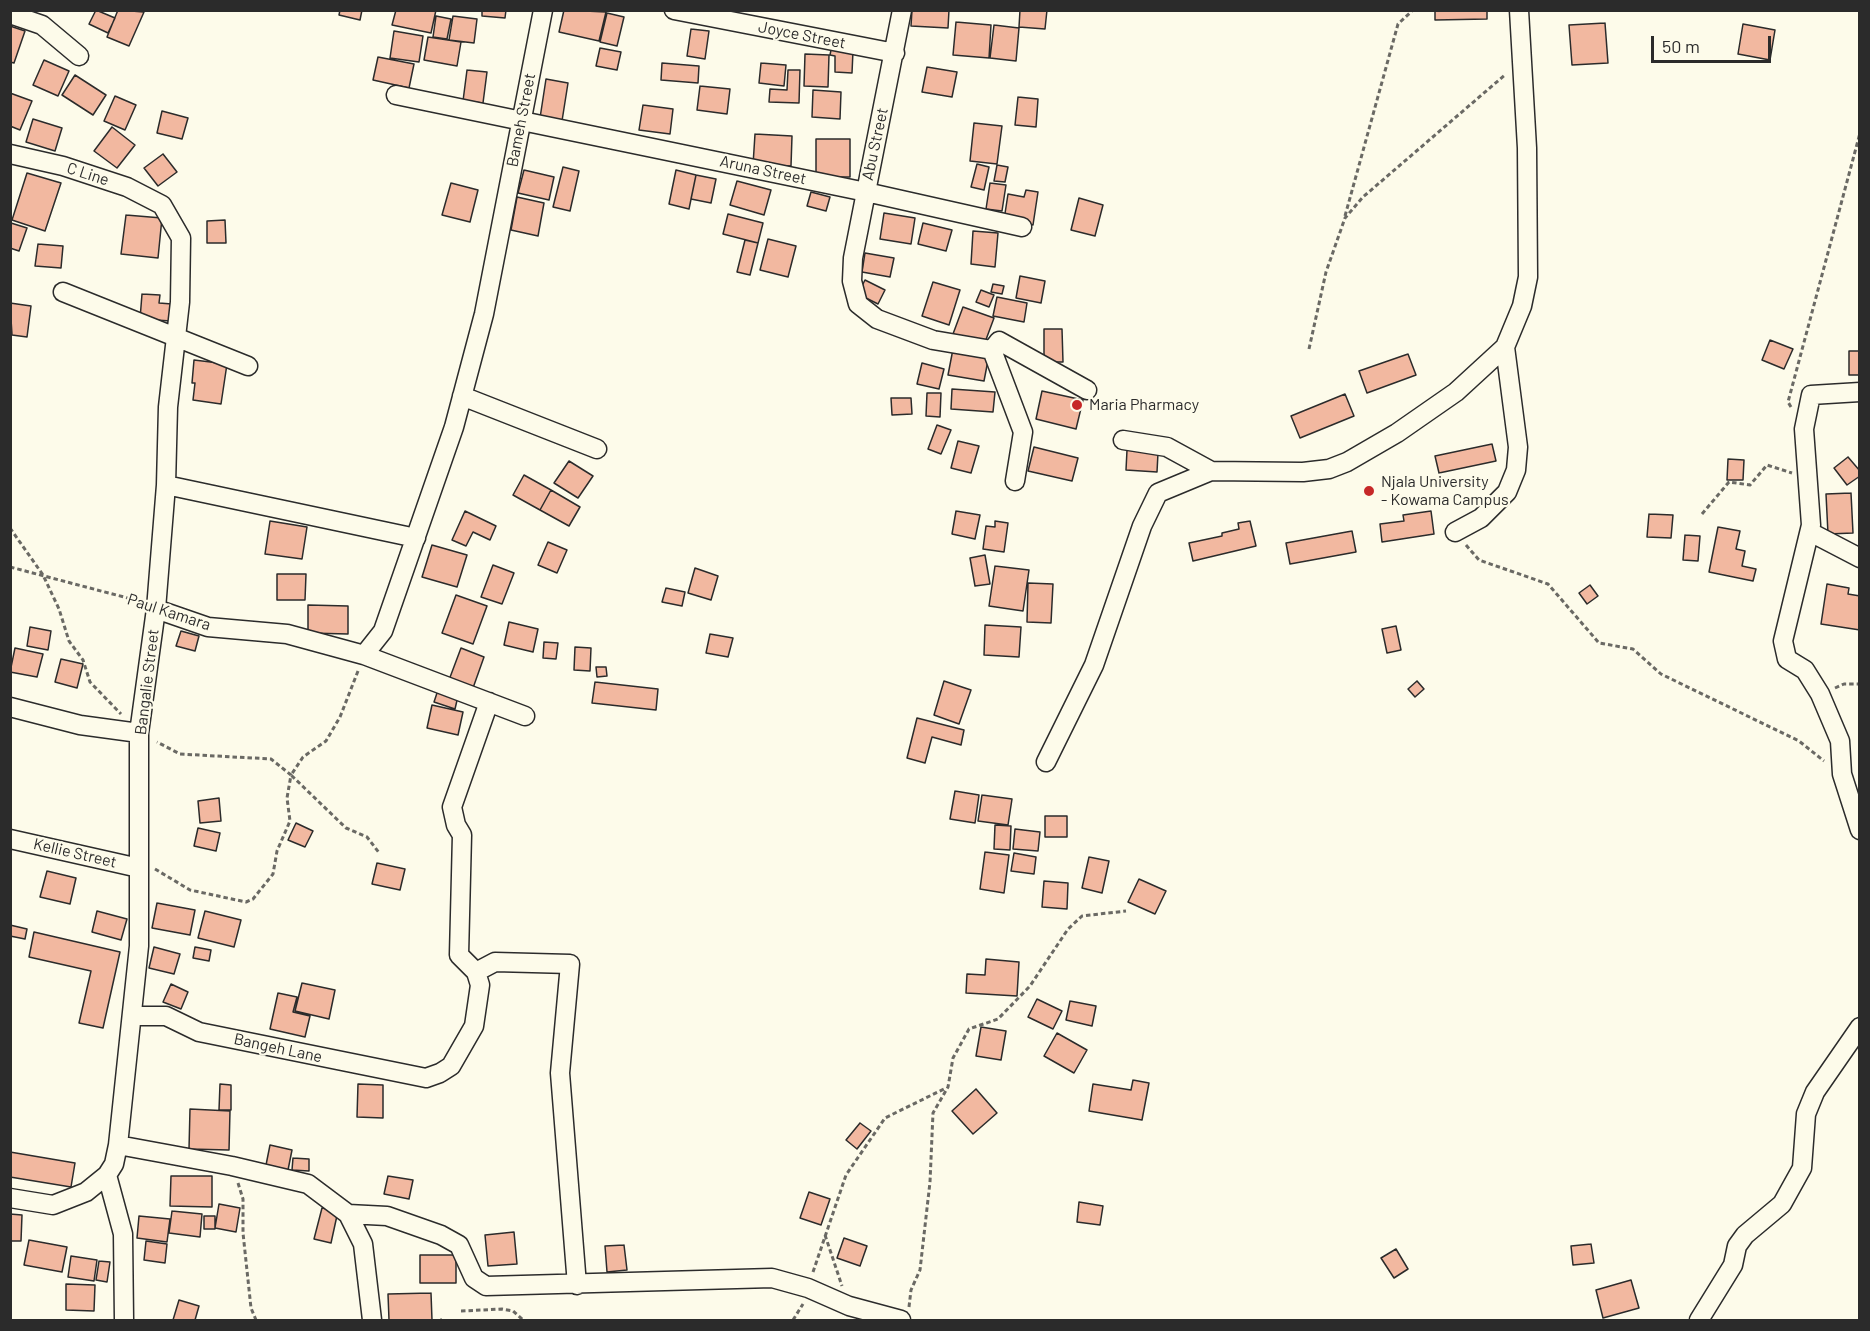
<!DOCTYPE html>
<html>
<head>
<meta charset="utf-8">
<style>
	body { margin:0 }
	#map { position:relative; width:1870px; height:1331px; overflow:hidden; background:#fdfbea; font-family:Barlow,sans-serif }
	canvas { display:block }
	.frame { position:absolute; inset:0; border:12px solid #2b2b2b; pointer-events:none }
	.scale { position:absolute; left:1651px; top:36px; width:120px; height:27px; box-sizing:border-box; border:3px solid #2b2b2b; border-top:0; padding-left:8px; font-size:18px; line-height:21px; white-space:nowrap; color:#2b2b2b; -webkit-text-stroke:4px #fdfbea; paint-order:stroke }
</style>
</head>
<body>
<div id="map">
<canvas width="1870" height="1331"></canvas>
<div class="frame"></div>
<div class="scale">50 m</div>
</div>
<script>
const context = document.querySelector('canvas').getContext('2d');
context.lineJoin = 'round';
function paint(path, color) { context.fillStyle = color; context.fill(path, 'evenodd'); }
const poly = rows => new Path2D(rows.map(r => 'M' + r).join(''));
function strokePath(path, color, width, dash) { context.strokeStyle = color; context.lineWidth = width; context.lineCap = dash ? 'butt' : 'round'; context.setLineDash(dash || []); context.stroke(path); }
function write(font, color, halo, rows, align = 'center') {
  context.font = font + ' Barlow,sans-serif'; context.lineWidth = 4.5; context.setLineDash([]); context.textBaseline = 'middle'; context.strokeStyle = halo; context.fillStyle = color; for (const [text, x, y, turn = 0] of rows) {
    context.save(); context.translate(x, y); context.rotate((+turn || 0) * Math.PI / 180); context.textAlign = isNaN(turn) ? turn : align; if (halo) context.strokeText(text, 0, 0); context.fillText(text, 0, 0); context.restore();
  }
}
const building = poly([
	[96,10,115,18,108,33,89,24,96,10],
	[118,10,144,12,129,46,107,37,118,10],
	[340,10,362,10,360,20,339,15,340,10],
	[396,10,436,10,431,33,392,25,396,10],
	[482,10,506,10,505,18,482,16,482,10],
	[564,10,606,12,599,41,559,32,564,10],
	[912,10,949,10,948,28,911,26,912,10],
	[1020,10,1047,10,1045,29,1019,27,1020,10],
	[1435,10,1487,10,1487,19,1435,20,1435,10],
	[607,13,624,17,617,46,600,42,607,13],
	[436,16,451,19,447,39,433,37,436,16],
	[453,16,477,19,474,43,449,40,453,16],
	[956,22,991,25,989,58,953,55,956,22],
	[1605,23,1608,63,1572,65,1569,25,1605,23],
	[1743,24,1775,30,1770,60,1738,54,1743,24],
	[994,25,1019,28,1016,61,990,58,994,25],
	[10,26,25,31,14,63,10,62,10,26],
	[691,29,709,31,705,59,687,56,691,29],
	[394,31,423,36,419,62,390,58,394,31],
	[428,37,461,42,457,66,424,60,428,37],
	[600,48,621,52,617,70,596,66,600,48],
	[831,50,853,51,852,73,835,72,835,56,830,55,831,50],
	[805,54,829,55,828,87,804,86,805,54],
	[378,57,414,64,409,88,373,80,378,57],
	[44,60,69,71,58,96,33,85,44,60],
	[662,63,699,66,698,83,661,80,662,63],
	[761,63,786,65,784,86,759,83,761,63],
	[927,67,957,72,952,97,922,92,927,67],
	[467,70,487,72,483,103,463,101,467,70],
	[788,70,800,70,799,103,769,102,770,89,787,90,788,70],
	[75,75,106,95,93,115,62,95,75,75],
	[546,79,568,83,562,121,540,118,546,79],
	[700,86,730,89,727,114,697,110,700,86],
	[813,90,841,92,840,119,812,117,813,90],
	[10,93,32,101,20,130,10,126,10,93],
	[115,96,136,105,125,130,104,121,115,96],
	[1018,97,1038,99,1036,127,1015,125,1018,97],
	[643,105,673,109,670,134,639,130,643,105],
	[162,111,188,118,182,139,157,133,162,111],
	[33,119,62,128,55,151,26,142,33,119],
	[974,123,1002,126,997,164,970,161,974,123],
	[112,127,135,145,117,168,94,151,112,127],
	[755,134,792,136,791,166,753,165,755,134],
	[816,139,850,139,850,177,816,177,816,139],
	[163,154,177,172,158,186,144,168,163,154],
	[977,164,989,167,984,190,971,187,977,164],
	[997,165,1008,167,1005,182,994,181,997,165],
	[563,167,579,171,570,211,553,207,563,167],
	[524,170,554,177,549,200,518,193,524,170],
	[676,170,696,175,689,209,669,204,676,170],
	[27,173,61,183,45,231,12,220,27,173],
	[696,175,716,179,711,203,691,199,696,175],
	[737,181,771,190,764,215,730,205,737,181],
	[451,183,478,190,470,222,442,215,451,183],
	[990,183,1006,185,1002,211,986,209,990,183],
	[1026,190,1038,192,1033,225,1004,220,1008,194,1024,197,1026,190],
	[811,192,830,197,826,211,807,206,811,192],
	[517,197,544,203,538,236,511,230,517,197],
	[1079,198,1103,205,1095,236,1071,230,1079,198],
	[884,213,915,218,911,244,880,239,884,213],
	[728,214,763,223,758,243,723,234,728,214],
	[126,215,162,218,158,258,121,254,126,215],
	[225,220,226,243,207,243,207,221,225,220],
	[11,223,27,228,19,251,10,248,11,223],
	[923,223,952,230,946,251,918,244,923,223],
	[973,231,998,233,995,267,971,264,973,231],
	[768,239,796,246,788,277,760,270,768,239],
	[745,240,758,243,750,275,737,272,745,240],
	[38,244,63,246,61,268,35,266,38,244],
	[865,253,894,258,890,277,862,272,865,253],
	[1020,276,1045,281,1041,303,1016,298,1020,276],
	[865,280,885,290,878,304,858,294,865,280],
	[933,282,960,290,949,325,922,316,933,282],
	[993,284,1004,286,1002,294,991,292,993,284],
	[981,290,994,295,989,307,976,302,981,290],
	[142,294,160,295,159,303,172,304,171,321,140,319,142,294],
	[997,297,1027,303,1024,322,993,316,997,297],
	[10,303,31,306,27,337,12,335,10,303],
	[963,307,994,318,984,345,953,334,963,307],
	[1044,329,1062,329,1063,362,1044,362,1044,329],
	[1770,340,1793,349,1784,369,1762,360,1770,340],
	[953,349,989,355,984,381,948,375,953,349],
	[1849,351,1860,351,1860,375,1849,375,1849,351],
	[1408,354,1416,375,1367,393,1359,371,1408,354],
	[194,360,227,364,221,404,193,400,195,383,192,383,194,360],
	[922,363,944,369,939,389,917,384,922,363],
	[952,389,995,392,993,412,951,409,952,389],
	[1042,391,1083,400,1076,429,1036,419,1042,391],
	[927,393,941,393,940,417,926,416,927,393],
	[1345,394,1354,416,1300,438,1291,416,1345,394],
	[891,398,911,398,912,414,892,415,891,398],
	[937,425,951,430,941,454,928,449,937,425],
	[958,441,979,446,971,473,951,468,958,441],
	[1492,444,1496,461,1439,473,1435,456,1492,444],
	[1034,447,1078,458,1072,481,1028,471,1034,447],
	[1127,450,1158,453,1157,472,1126,470,1127,450],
	[1848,457,1860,471,1860,476,1847,485,1834,468,1848,457],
	[1728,459,1744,460,1743,480,1727,480,1728,459],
	[569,461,593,476,578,498,554,483,569,461],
	[524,475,551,490,540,510,513,495,524,475],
	[551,490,580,507,569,526,540,510,551,490],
	[1851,493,1853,533,1828,534,1826,494,1851,493],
	[465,511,496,526,490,540,473,532,466,546,452,540,465,511],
	[956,511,980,515,975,539,952,534,956,511],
	[1431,511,1434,534,1382,542,1380,524,1404,521,1403,515,1431,511],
	[1649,514,1673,515,1671,538,1647,537,1649,514],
	[270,521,307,527,302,559,265,554,270,521],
	[995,521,1008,523,1004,552,983,549,986,526,995,527,995,521],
	[1250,521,1256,546,1193,561,1189,543,1222,536,1222,533,1239,529,1238,523,1250,521],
	[1718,527,1740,531,1736,549,1745,551,1742,566,1756,569,1753,581,1709,572,1718,527],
	[1352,531,1356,552,1290,564,1286,543,1352,531],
	[1685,535,1700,536,1698,561,1683,560,1685,535],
	[548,542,567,550,557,573,538,565,548,542],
	[432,545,467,555,457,587,422,577,432,545],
	[985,555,990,584,975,586,970,558,985,555],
	[493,565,514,573,502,604,481,597,493,565],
	[995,566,1029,570,1023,611,989,606,995,566],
	[695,568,718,576,711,600,688,593,695,568],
	[277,574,306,574,305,600,277,600,277,574],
	[1028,583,1053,584,1051,623,1027,622,1028,583],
	[1827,584,1849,588,1848,594,1860,596,1860,630,1821,624,1827,584],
	[1590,585,1598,596,1587,604,1579,593,1590,585],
	[666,588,685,592,682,606,662,602,666,588],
	[456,595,487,606,473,644,442,633,456,595],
	[308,605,348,606,348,634,308,633,308,605],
	[509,622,538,629,533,652,504,645,509,622],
	[985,625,1021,627,1019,657,984,655,985,625],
	[1396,626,1401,650,1387,653,1382,629,1396,626],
	[30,627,51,631,48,650,27,646,30,627],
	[181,631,199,636,195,651,176,646,181,631],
	[710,634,733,638,728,657,706,653,710,634],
	[544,642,558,643,556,659,543,658,544,642],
	[575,647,591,648,590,671,574,670,575,647],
	[15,648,43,654,37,677,10,672,15,648],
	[461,648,484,657,473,688,449,680,461,648],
	[61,659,83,664,77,688,55,682,61,659],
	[596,667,606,667,607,676,597,677,596,667],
	[944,681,971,690,959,724,934,715,944,681],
	[1417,681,1424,689,1415,697,1408,689,1417,681],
	[595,682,658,689,656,710,592,703,595,682],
	[438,690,458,696,455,709,434,702,438,690],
	[432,705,463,712,458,735,427,728,432,705],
	[917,718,964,730,961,745,932,737,925,763,907,758,917,718],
	[955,791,979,795,975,823,950,819,955,791],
	[982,795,1012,799,1008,825,978,821,982,795],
	[219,798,221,821,200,823,198,801,219,798],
	[1045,816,1067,816,1067,837,1045,837,1045,816],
	[296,823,313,831,305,847,288,840,296,823],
	[995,825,1011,826,1010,850,994,849,995,825],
	[198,828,220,833,216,851,194,846,198,828],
	[1015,829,1040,832,1038,851,1013,849,1015,829],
	[985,852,1009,855,1004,893,980,889,985,852],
	[1014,853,1036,857,1034,874,1011,871,1014,853],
	[1089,857,1109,861,1102,893,1082,888,1089,857],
	[377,863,405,869,400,890,372,884,377,863],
	[47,871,76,878,70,904,40,897,47,871],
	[1139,879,1166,891,1155,914,1128,902,1139,879],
	[1044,881,1068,883,1067,909,1042,907,1044,881],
	[157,903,195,910,190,935,152,928,157,903],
	[97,911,127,919,121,940,92,932,97,911],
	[205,911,241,920,234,947,198,938,205,911],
	[10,925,27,929,25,939,10,936,10,925],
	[34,932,120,952,103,1028,79,1023,91,971,29,957,34,932],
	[154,947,180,954,174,974,149,968,154,947],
	[195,947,211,950,209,961,193,958,195,947],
	[986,959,1019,962,1017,996,966,993,967,974,985,975,986,959],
	[302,983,335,990,329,1019,295,1011,302,983],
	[171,984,188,992,181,1009,163,1002,171,984],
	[278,993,297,997,293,1012,310,1016,305,1037,270,1029,278,993],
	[1037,999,1062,1011,1053,1029,1028,1017,1037,999],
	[1070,1001,1096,1006,1092,1026,1066,1020,1070,1001],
	[981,1027,1006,1031,1001,1060,976,1056,981,1027],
	[1057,1033,1087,1050,1074,1073,1044,1056,1057,1033],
	[1133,1080,1149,1083,1142,1120,1089,1111,1093,1084,1131,1090,1133,1080],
	[220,1084,231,1085,231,1110,219,1110,220,1084],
	[358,1084,383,1085,383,1118,357,1117,358,1084],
	[976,1089,997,1113,973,1134,952,1111,976,1089],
	[190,1109,230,1111,229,1150,189,1149,190,1109],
	[860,1123,871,1131,857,1149,846,1140,860,1123],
	[270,1145,292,1150,288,1170,266,1165,270,1145],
	[10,1152,75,1163,71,1187,10,1177,10,1152],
	[293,1158,309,1159,309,1171,292,1170,293,1158],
	[171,1176,212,1176,212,1207,170,1206,171,1176],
	[388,1176,413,1180,409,1199,384,1194,388,1176],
	[809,1192,830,1199,821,1225,800,1218,809,1192],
	[1079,1202,1103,1206,1100,1225,1077,1222,1079,1202],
	[219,1204,240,1208,236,1232,215,1228,219,1204],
	[322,1208,338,1211,331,1243,314,1239,322,1208],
	[172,1211,202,1214,200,1237,169,1233,172,1211],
	[10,1214,22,1215,21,1241,10,1241,10,1214],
	[139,1216,170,1219,167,1242,137,1238,139,1216],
	[204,1216,215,1216,215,1229,204,1229,204,1216],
	[514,1232,517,1264,488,1266,485,1235,514,1232],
	[844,1238,867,1246,860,1266,837,1258,844,1238],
	[29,1240,67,1247,62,1272,24,1265,29,1240],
	[146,1241,167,1244,165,1263,144,1260,146,1241],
	[1591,1244,1594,1263,1573,1265,1571,1246,1591,1244],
	[624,1245,627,1270,607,1272,605,1246,624,1245],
	[1396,1249,1408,1269,1394,1278,1381,1258,1396,1249],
	[420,1255,456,1255,456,1283,420,1283,420,1255],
	[71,1256,97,1260,94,1281,68,1277,71,1256],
	[99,1261,110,1262,107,1282,96,1280,99,1261],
	[1631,1280,1639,1308,1603,1318,1596,1290,1631,1280],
	[66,1284,95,1285,94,1311,66,1310,66,1284],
	[431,1293,432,1320,389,1320,388,1294,431,1293],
	[179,1300,199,1306,195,1320,173,1320,179,1300]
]);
const path = poly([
	[1345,216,1398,24,1413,10],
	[1309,349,1326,272,1345,218,1363,197,1506,74],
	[1791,407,1788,402,1860,133],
	[1702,514,1729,482,1750,485,1767,465,1792,473],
	[10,528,43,575,59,609,69,641,83,660,90,682,121,714],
	[1466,545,1479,560,1548,584,1599,643,1633,649,1661,674,1799,741,1824,761],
	[10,567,139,601],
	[358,671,340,717,326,741,303,757,291,775,346,828,367,837,380,854],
	[1835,688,1844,684,1860,684],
	[155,869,190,890,246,902,253,899,273,874,277,851,290,821,287,798,291,775,271,759,180,754,157,742],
	[238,1183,243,1199,243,1233,251,1308,256,1320],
	[825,1235,842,1286],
	[813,1272,846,1175,885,1118,946,1088],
	[909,1307,911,1290,920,1270,930,1182,933,1113,948,1087,953,1058,969,1029,998,1019,1030,986,1068,929,1082,916,1126,911],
	[461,1311,502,1309,513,1311,523,1320],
	[440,1319,441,1320],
	[793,1320,803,1304]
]);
const minor = poly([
	[674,10,895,53],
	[902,10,866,192,1022,227],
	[10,14,42,25,79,56],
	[396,95,866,192,853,258,852,281,858,304,877,319,933,340,992,350,999,341,1087,390],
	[10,154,63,166,127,187,162,205,181,238,180,302,168,407,166,485,156,609,139,733,139,946,118,1145,114,1164,107,1175,123,1234,124,1320],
	[63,292,248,366],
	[992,350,1023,432,1015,481],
	[1860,392,1811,395,1804,429,1811,525,1783,641,1787,659,1805,670,1820,694,1840,741,1842,774,1860,830],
	[462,396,597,449],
	[1123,440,1167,447,1211,471],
	[166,485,416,538],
	[1455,532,1481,518,1507,492,1516,470,1518,447,1505,347],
	[1810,532,1860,558],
	[156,609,208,627,287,634,364,655,525,716],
	[364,655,383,631,454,427,484,314,543,10],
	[10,707,80,725,139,733],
	[1046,762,1094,665,1142,526,1158,493,1211,471,1303,472,1329,469,1347,462,1397,433,1456,392,1505,347,1522,306,1528,277,1527,148,1519,10],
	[10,839,139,868],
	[476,972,495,962,570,964,560,1073,577,1285],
	[132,1016,166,1016,199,1032,426,1078,440,1073,451,1066,474,1026,480,985,476,972,459,955,462,835,456,825,452,807,489,702],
	[118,1145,232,1166,308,1184,348,1214,363,1244,372,1320],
	[10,1198,53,1205,86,1192,107,1175],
	[348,1214,387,1216,441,1235,459,1245,474,1278,486,1286,772,1278,808,1288,849,1306,901,1320],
	[1699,1320,1733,1265,1737,1246,1745,1235,1782,1204,1802,1168,1806,1114,1815,1092,1860,1027]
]);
const markers = [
	[1077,405,6,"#c62828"],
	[1369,491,6,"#c62828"]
];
const streetNames = [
	["Joyce Street",802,35,11],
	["Bameh Street",521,120,-79],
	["Abu Street",875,144,-78],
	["Aruna Street",763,170,12],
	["C Line",88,174,18],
	["Paul Kamara",169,612,18],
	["Bangalie Street",147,682,-83],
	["Kellie Street",75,853,13],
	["Bangeh Lane",278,1048,12]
];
const poiNames = [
	["Maria Pharmacy",1089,405],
	["Njala University",1381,482],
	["- Kowama Campus",1381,500]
];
paint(building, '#f2b8a0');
strokePath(building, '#2b2b2b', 1.5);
strokePath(minor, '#2b2b2b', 21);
strokePath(path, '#6a6964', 3, [4.5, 3]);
strokePath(minor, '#fdfbea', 18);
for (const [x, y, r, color] of markers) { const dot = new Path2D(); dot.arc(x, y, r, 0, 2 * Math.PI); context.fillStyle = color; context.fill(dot); strokePath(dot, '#fdfbea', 2); }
write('16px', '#2b2b2b', '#fdfbea', streetNames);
write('16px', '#2b2b2b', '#fdfbea', poiNames, 'left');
</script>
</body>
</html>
